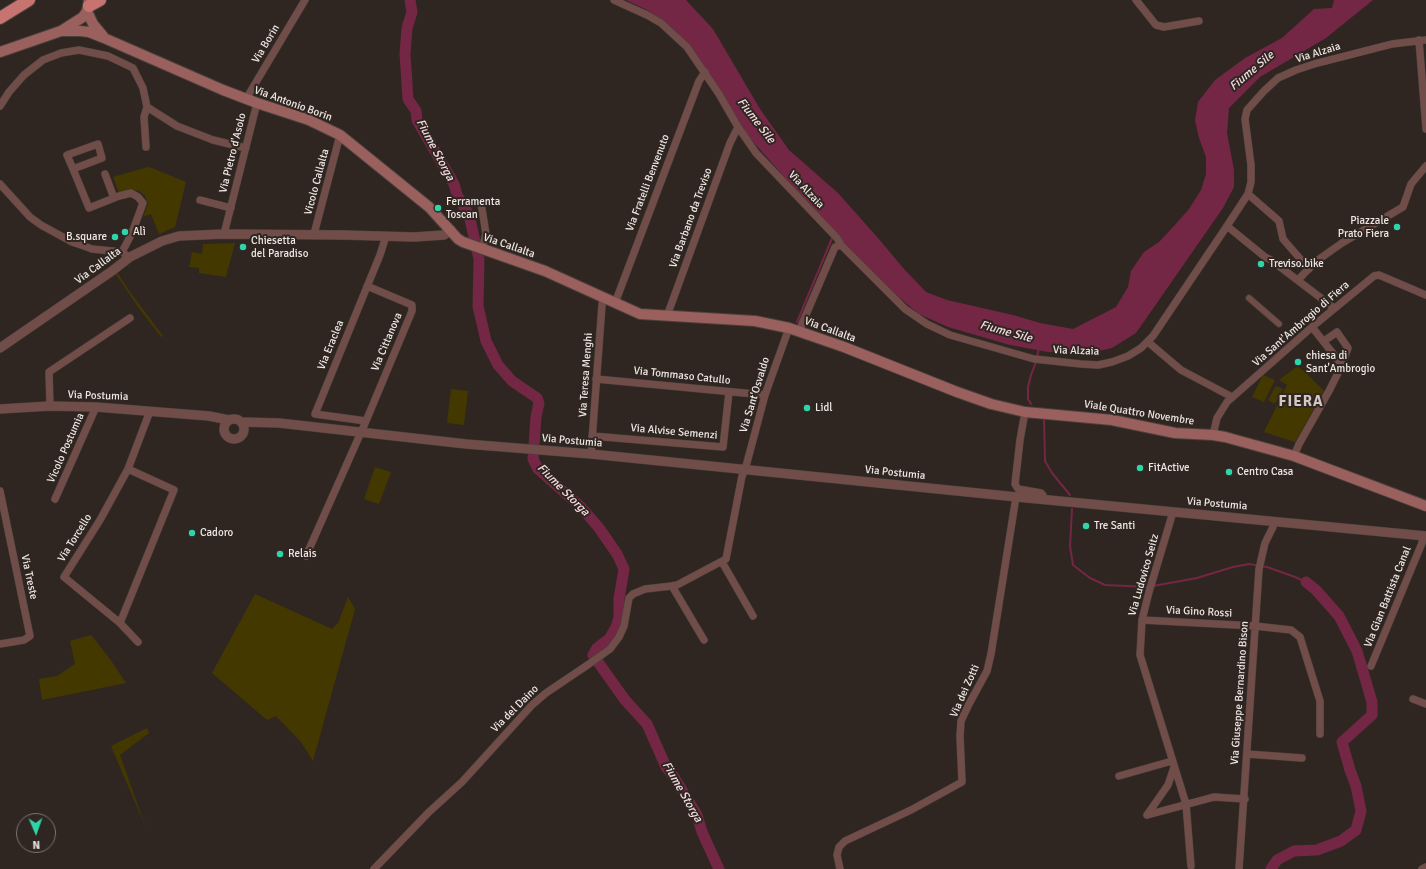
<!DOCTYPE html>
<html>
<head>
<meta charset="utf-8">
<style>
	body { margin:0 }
	#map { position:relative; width:1426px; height:869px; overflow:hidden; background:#302621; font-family:Signika,sans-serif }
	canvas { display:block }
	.north { position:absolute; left:16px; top:813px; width:40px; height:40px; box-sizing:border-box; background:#302621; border:1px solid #7c736f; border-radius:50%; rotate:178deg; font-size:11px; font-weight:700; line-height:16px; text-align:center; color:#eee7e4 }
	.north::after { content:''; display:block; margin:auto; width:14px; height:18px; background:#2fd4aa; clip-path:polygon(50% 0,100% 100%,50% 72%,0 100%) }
</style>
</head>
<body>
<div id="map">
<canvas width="1426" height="869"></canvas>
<div class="north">N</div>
</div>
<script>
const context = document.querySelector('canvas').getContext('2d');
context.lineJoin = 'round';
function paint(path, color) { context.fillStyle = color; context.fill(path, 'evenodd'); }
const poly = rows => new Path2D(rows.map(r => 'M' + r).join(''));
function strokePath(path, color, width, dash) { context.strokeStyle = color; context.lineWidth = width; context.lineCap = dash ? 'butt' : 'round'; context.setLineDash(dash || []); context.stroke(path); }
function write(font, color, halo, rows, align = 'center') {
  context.font = font + ' Signika,sans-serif'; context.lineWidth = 4; context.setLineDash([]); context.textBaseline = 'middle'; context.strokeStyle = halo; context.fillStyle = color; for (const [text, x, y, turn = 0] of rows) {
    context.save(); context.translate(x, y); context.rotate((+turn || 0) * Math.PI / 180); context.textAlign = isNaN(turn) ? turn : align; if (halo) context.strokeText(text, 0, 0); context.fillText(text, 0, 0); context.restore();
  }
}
const green = poly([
	[148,167,152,168,186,182,175,227,159,234,151,214,143,217,148,204,145,196,139,191,133,190,119,193,113,177],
	[235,243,226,277,199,273,199,268,189,267,192,252,202,254,203,244],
	[115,269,130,292,163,336,161,337,138,307,113,270],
	[1298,367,1305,372,1324,391,1295,442,1264,432,1287,385,1279,380,1295,368],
	[1263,375,1275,380,1264,402,1252,397],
	[1276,386,1283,389,1275,404,1268,400],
	[451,389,468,391,464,425,447,423],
	[375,467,391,472,379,504,364,499],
	[255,594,332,629,338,623,348,597,355,609,313,761,301,742,276,716,267,720,212,673],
	[91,635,110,659,126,683,42,700,39,679,57,676,75,664,70,641],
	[147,728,149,733,120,755,146,828,111,746]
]);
const water = poly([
	[626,0,686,0,713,29,760,109,789,150,838,193,878,238,904,269,926,292,947,300,1013,315,1040,323,1073,329,1116,307,1128,287,1131,271,1144,252,1159,242,1174,226,1189,209,1201,190,1206,174,1206,157,1199,138,1195,120,1198,102,1215,80,1245,58,1282,38,1314,9,1332,8,1334,0,1373,0,1326,38,1260,77,1229,108,1227,133,1234,170,1234,187,1223,208,1136,333,1112,348,1086,354,1048,352,1010,345,948,327,919,314,890,290,834,233,747,135,682,38,649,11]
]);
const stream = poly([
	[797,322,833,236],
	[1037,357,1039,348],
	[1031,404,1028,399,1028,387,1031,375,1036,362],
	[1044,417,1045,461,1052,473,1070,495],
	[1072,509,1070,546,1073,565,1090,578,1105,585,1149,587],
	[1153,586,1197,578,1233,567,1249,564,1267,567,1295,577,1306,582]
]);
const river = poly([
	[410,0,412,12,407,28,405,54,408,99,416,111,417,120,454,184,457,195,469,215,479,259,478,306,486,341,498,365,512,381,537,398,539,403,536,417,533,459,538,469,581,507,599,528,617,554,624,569,619,599,619,618,616,627,610,638,597,648,593,655,625,700,647,724,666,767,674,777,697,815,702,832,719,869],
	[1271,869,1277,860,1294,851,1317,850,1341,841,1356,830,1361,811,1356,786,1350,770,1342,742,1372,715,1372,702,1357,651,1339,616,1316,590,1306,582]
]);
const pedestrian = poly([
	[1249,298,1279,324]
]);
const minor = poly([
	[614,0,647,15,661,23,687,47,719,94,738,127,756,153,837,238,841,245,905,309,927,324,950,335,1034,359,1081,364,1098,365,1112,362,1128,356,1141,348,1153,336,1227,226,1248,194,1251,182,1251,165,1245,119,1247,110,1264,91,1278,78,1296,70,1314,64,1392,44,1426,40],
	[1136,0,1156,25,1164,27,1199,21],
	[1419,40,1426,129],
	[246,99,305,0],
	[0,106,9,92,24,75,43,60,61,53,79,50,108,56,133,68,143,88,147,107,177,126,213,140,246,148],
	[146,147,144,117,147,107],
	[73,169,102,158,98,144,67,155,73,169,89,208,119,196,131,193,138,197,143,203,132,233,122,252],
	[105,174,114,198],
	[0,184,30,217,41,225,72,242,84,246,92,249,122,252,126,255],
	[1248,194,1279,221,1283,239,1309,269],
	[200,200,231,208],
	[481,203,486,234,482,249],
	[1227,226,1265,257,1271,260,1334,308],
	[224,234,257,103],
	[314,234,340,135],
	[1298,280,1315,262,1342,243,1403,207,1411,184,1426,166],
	[615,303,699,81,705,72],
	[667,316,730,143,738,127],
	[1312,327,1342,365],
	[799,331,835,247,841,245],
	[1148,342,1181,370,1232,397],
	[596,379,765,395],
	[50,406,49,372,130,318],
	[1025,412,1020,440,1015,484,1018,489,1041,493,1043,495,1043,499],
	[366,421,315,414,380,255,386,236],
	[1213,435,1217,418,1227,402,1312,327,1374,276,1379,275,1426,295],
	[592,436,723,447,729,392],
	[591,454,602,305,603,298],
	[1294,456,1299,444,1329,391,1342,365,1348,348,1337,332,1324,341],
	[128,469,174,490,120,623,64,577,100,520,128,469,150,411],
	[0,491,30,636,24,640,0,644],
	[55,499,96,407],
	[1173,512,1149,592,1142,620,1140,655,1186,804,1191,866],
	[306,556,366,421,412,311,412,305,367,286],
	[722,562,753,616],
	[672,586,704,640],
	[1142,620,1255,626,1291,630,1300,637,1320,701,1320,734],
	[120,623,138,642],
	[1371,666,1422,543,1423,535],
	[1413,699,1426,704],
	[1247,754,1302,758],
	[1119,776,1172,761],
	[1147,815,1214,797,1245,799],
	[1147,815,1168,785,1174,767],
	[374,869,429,812,462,782,532,705,546,693,589,664,610,649,619,637,624,626,629,598,633,594,645,589,672,586,677,585,726,559,742,476,745,470,765,395,789,328],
	[840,869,837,855,839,847,845,841,911,810,962,782,960,736,961,721,969,704,987,671,991,654,1016,497],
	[1239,869,1259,569,1265,543,1273,527,1274,521],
	[1422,869,1426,867]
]);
const tertiary = poly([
	[0,348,112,271,130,257,162,241,179,236,224,234,344,235,414,237,444,235,451,230],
	[0,409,50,406,96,407,209,416,229,420],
	'224 429a10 10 0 1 1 20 0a10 10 0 1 1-20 0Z',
	[241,422,279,423,466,444,591,454,1017,497,1426,536]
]);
const secondary = poly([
	[87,11,93,24,103,36],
	[61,31,80,31,89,32,104,38,223,90,257,103,309,120,340,135,429,207,458,239,463,242,545,271,640,314,755,321,789,328,844,347,957,392,991,404,1025,412,1112,420,1175,433,1213,435,1225,437,1294,456,1426,506],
	[0,52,61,31,83,17,87,11,89,0]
]);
const trunk = poly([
	[89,6,100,0],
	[0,18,29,0]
]);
const markers = [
	[438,208,4,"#2fd4aa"],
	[1397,227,4,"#2fd4aa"],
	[125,232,4,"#2fd4aa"],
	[115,237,4,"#2fd4aa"],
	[243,247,4,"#2fd4aa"],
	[1261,264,4,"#2fd4aa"],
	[1298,362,4,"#2fd4aa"],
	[807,408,4,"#2fd4aa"],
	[1140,468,4,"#2fd4aa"],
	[1229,472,4,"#2fd4aa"],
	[1086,526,4,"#2fd4aa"],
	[192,533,4,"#2fd4aa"],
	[280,554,4,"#2fd4aa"]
];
const streetNames = [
	["Via Borin",266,44,-59],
	["Via Alzaia",1318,53,-17],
	["Via Antonio Borin",293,104,20],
	["Via Pietro d'Asolo",233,153,-76],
	["Vicolo Callalta",317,182,-75],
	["Via Fratelli Benvenuto",648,183,-69],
	["Via Alzaia",806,190,47],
	["Via Barbano da Treviso",691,218,-70],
	["Via Callalta",509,246,19],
	["Via Callalta",98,266,-36],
	["Via Sant'Ambrogio di Fiera",1301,324,-41],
	["Via Callalta",830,330,20],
	["Via Cittanova",387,342,-67],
	["Via Eraclea",331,345,-68],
	["Via Alzaia",1076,351,2],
	["Via Teresa Menghi",586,375,-86],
	["Via Tommaso Catullo",682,376,6],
	["Via Sant'Osvaldo",755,395,-73],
	["Via Postumia",98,396,2],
	["Viale Quattro Novembre",1139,413,9],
	["Via Alvise Semenzi",674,432,5],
	["Via Postumia",572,441,5],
	["Vicolo Postumia",66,448,-66],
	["Via Postumia",895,473,6],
	["Via Postumia",1217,504,5],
	["Via Torcello",75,538,-58],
	["Via Ludovico Seitz",1144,575,-74],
	["Via Treste",29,577,78],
	["Via Gian Battista Canal",1388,597,-68],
	["Via Gino Rossi",1199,612,3],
	["Via dei Zotti",965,691,-66],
	["Via Giuseppe Bernardino Bison",1240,693,-86],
	["Via del Daino",515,709,-45]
];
const poiNames = [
	["Ferramenta",446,202],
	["Toscan",446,215],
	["Piazzale",1389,221,"right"],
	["Prato Fiera",1389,234,"right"],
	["Alì",133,232],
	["B.square",107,237,"right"],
	["Chiesetta",251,241],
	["del Paradiso",251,254],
	["Treviso.bike",1269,264],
	["chiesa di",1306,356],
	["Sant'Ambrogio",1306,369],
	["Lidl",815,408],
	["FitActive",1148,468],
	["Centro Casa",1237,472],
	["Tre Santi",1094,526],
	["Cadoro",200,533],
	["Relais",288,554]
];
const waterNames = [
	["Fiume Sile",1252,71,-40],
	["Fiume Sile",756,121,52],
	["Fiume Storga",435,150,62],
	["Fiume Sile",1006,332,15],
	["Fiume Storga",563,490,45],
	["Fiume Storga",682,792,60]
];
const districtNames = [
	["FIERA",1301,402]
];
paint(green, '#433800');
paint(water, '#732745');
strokePath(stream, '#732745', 2);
strokePath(river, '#732745', 11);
strokePath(pedestrian, '#4b413c', 7);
strokePath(minor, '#4b413c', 8);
strokePath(tertiary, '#4b413c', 10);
strokePath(secondary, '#4b413c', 12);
strokePath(trunk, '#4b413c', 14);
strokePath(pedestrian, '#714d4a', 5.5);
strokePath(minor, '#714d4a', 7);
strokePath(tertiary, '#714d4a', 9);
strokePath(secondary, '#9a605d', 10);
strokePath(trunk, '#c77471', 12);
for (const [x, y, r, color] of markers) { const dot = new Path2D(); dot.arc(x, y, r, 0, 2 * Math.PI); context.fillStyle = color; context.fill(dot); strokePath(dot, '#302621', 1.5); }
write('11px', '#eee7e4', '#302621', streetNames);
write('11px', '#eee7e4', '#302621', poiNames, 'left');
write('italic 12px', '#f3dbe2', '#302621', waterNames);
context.letterSpacing = '1px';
write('bold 15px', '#d5c8c1', '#302621', districtNames);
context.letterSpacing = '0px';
</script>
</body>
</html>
